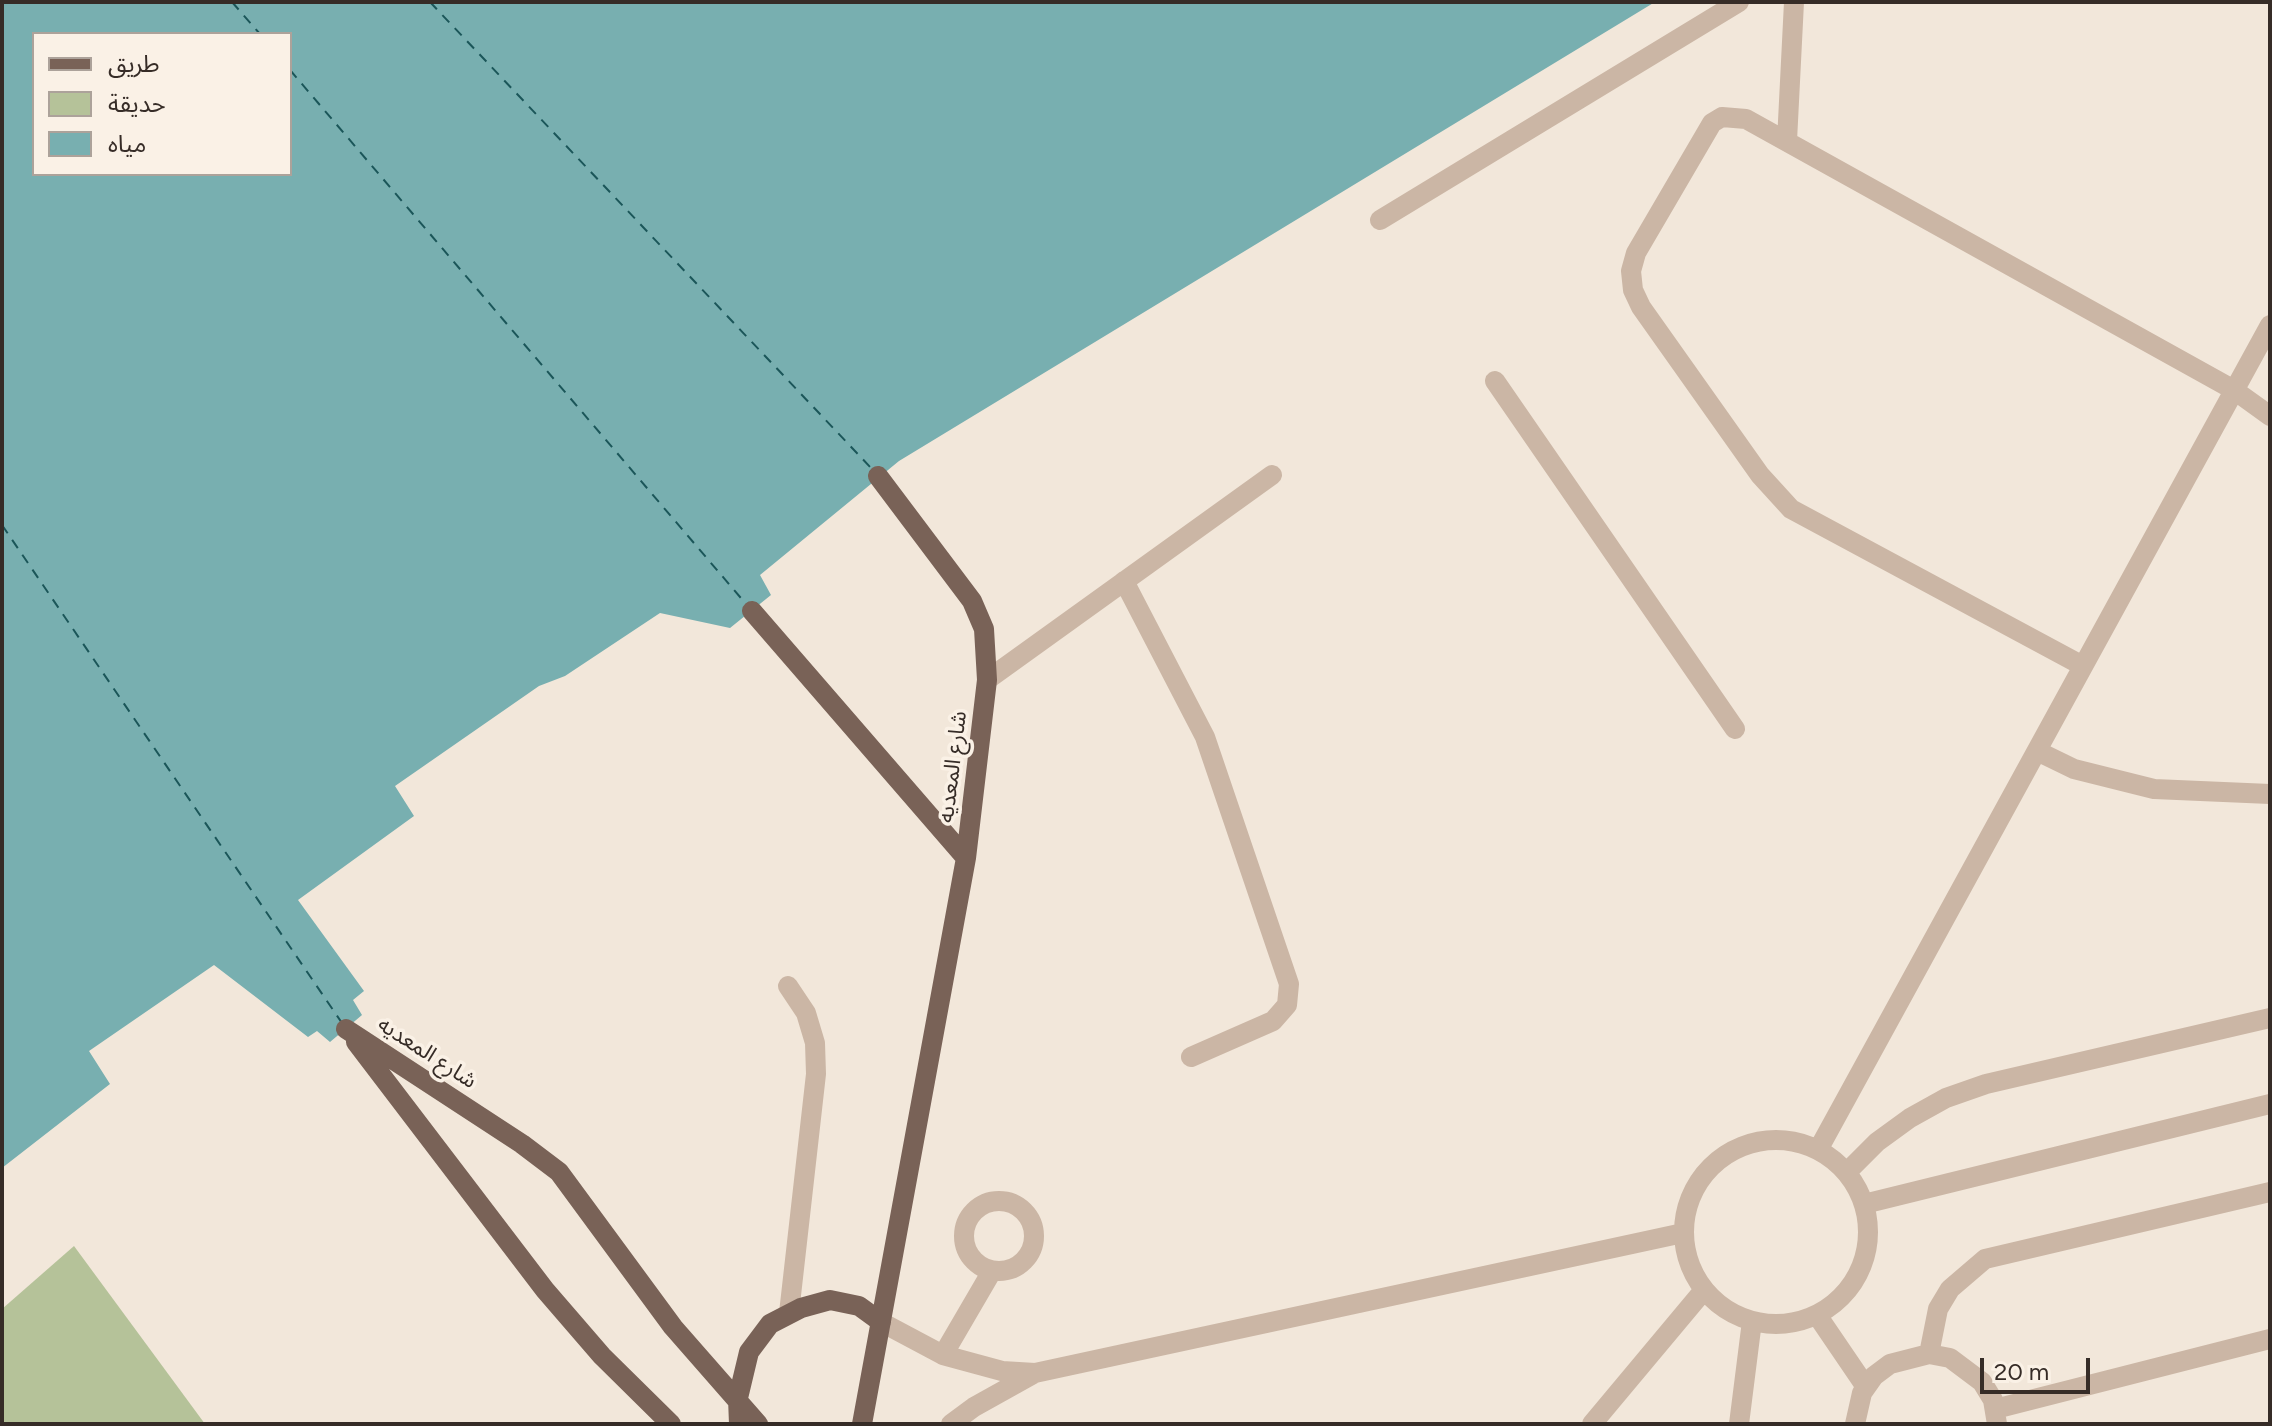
<!DOCTYPE html>
<html>
<head>
<meta charset="utf-8">
<style>
	body { margin:0 }
	#map { position:relative; width:2272px; height:1426px; overflow:hidden; background:#f2e7da; font-family:Figtree,"Noto Sans Arabic",sans-serif }
	canvas { display:block }
	.frame { position:absolute; inset:0; border:4px solid #362c27; pointer-events:none }
	.legend { position:absolute; left:32px; top:32px; width:260px; height:144px; box-sizing:border-box; background:#faf1e6; border:2px solid #aca29a; margin:0; padding:10px 14px; list-style:none; font-size:24px; color:#362c27 }
	.legend li { display:flex; align-items:center; gap:16px; height:40px }
	.legend b { width:40px; border:2px solid #aca29a }
	.scale { position:absolute; left:1980px; top:1358px; width:110px; height:36px; box-sizing:border-box; border:4px solid #362c27; border-top:0; padding-left:10px; font-size:24px; line-height:28px; white-space:nowrap; color:#362c27; -webkit-text-stroke:6px #faf1e6; paint-order:stroke }
</style>
</head>
<body>
<div id="map">
<canvas width="2272" height="1426"></canvas>
<div class="frame"></div>
<ul class="legend">
<li><b style="height:10px;background:#796257"></b>طريق</li>
<li><b style="height:22px;background:#b5c299"></b>حديقة</li>
<li><b style="height:22px;background:#78afb0"></b>مياه</li>
</ul>
<div class="scale">20 m</div>
</div>
<script>
const context = document.querySelector('canvas').getContext('2d');
context.lineJoin = 'round';
function paint(path, color) { context.fillStyle = color; context.fill(path, 'evenodd'); }
const poly = rows => new Path2D(rows.map(r => 'M' + r).join(''));
function strokePath(path, color, width, dash) { context.strokeStyle = color; context.lineWidth = width; context.lineCap = dash ? 'butt' : 'round'; context.setLineDash(dash || []); context.stroke(path); }
function write(font, color, halo, rows, align = 'center') {
  context.font = font + ' Figtree,"Noto Sans Arabic",sans-serif'; context.lineWidth = 7; context.setLineDash([]); context.textBaseline = 'middle'; context.strokeStyle = halo; context.fillStyle = color; for (const [text, x, y, turn = 0] of rows) {
    context.save(); context.translate(x, y); context.rotate((+turn || 0) * Math.PI / 180); context.textAlign = isNaN(turn) ? turn : align; if (halo) context.strokeText(text, 0, 0); context.fillText(text, 0, 0); context.restore();
  }
}
const green = poly([
	[74,1246,205,1424,2,1424,2,1309]
]);
const water = poly([
	[2,2,1655,2,899,461,760,575,771,595,730,628,660,613,565,676,539,686,395,786,414,816,298,900,364,991,353,1000,362,1015,330,1042,317,1031,308,1037,214,965,89,1051,110,1084,2,1168],
	[34,34,290,34,290,174,34,174]
]);
const ferry = poly([
	[232,2,260,34],
	[430,2,872,469],
	[290,70,746,604],
	[2,525,342,1023]
]);
const minor = poly([
	[1787,141,1794,2],
	[1380,220,1739,2],
	[1495,381,1735,729],
	[1124,581,1205,737,1289,984,1287,1005,1273,1021,1191,1057],
	[2083,666,1791,509,1760,475,1641,307,1633,290,1631,271,1636,253,1712,123,1722,117,1746,119,2234,390,2270,416],
	[987,680,1272,475],
	[2037,751,2074,769,2154,789,2270,794],
	[788,986,806,1013,815,1043,816,1074,789,1313],
	'1684 1232a92 92 0 1 1 184 0a92 92 0 1 1-184 0Z',
	[1818,1150,2270,325],
	[1847,1172,1877,1142,1910,1118,1946,1098,1986,1084,2270,1018],
	'964 1236a35 35 0 1 1 70 0a35 35 0 1 1-70 0Z',
	[1864,1204,2270,1104],
	[1817,1315,1866,1387],
	[881,1322,943,1355,1002,1371,1035,1373],
	[1929,1354,1938,1309,1950,1289,1985,1259,2270,1192],
	[943,1355,992,1271],
	[1995,1409,2270,1339],
	[951,1424,974,1407,1035,1373,1683,1233],
	[1592,1424,1704,1290],
	[1739,1424,1752,1321],
	[1855,1424,1862,1393,1874,1376,1890,1364,1929,1354,1950,1358,1982,1382,1993,1400,1997,1424]
]);
const major = poly([
	[752,611,966,858],
	[346,1029,522,1144,559,1172,673,1327,758,1424],
	[356,1042,545,1290,602,1356,671,1424],
	[739,1424,738,1398,749,1352,770,1324,801,1308,830,1300,859,1306,881,1322],
	[862,1424,966,858,987,680,984,629,972,601,878,476]
]);
const streetNames = [
	["شارع المعديه",953,767,-83],
	["شارع المعديه",427,1053,33]
];
paint(green, '#b5c299');
paint(water, '#78afb0');
strokePath(ferry, '#1b5659', 2, [10, 8]);
strokePath(minor, '#cbb6a5', 20);
strokePath(major, '#796257', 20);
write('22px', '#362c27', '#faf1e6', streetNames);
</script>
</body>
</html>
